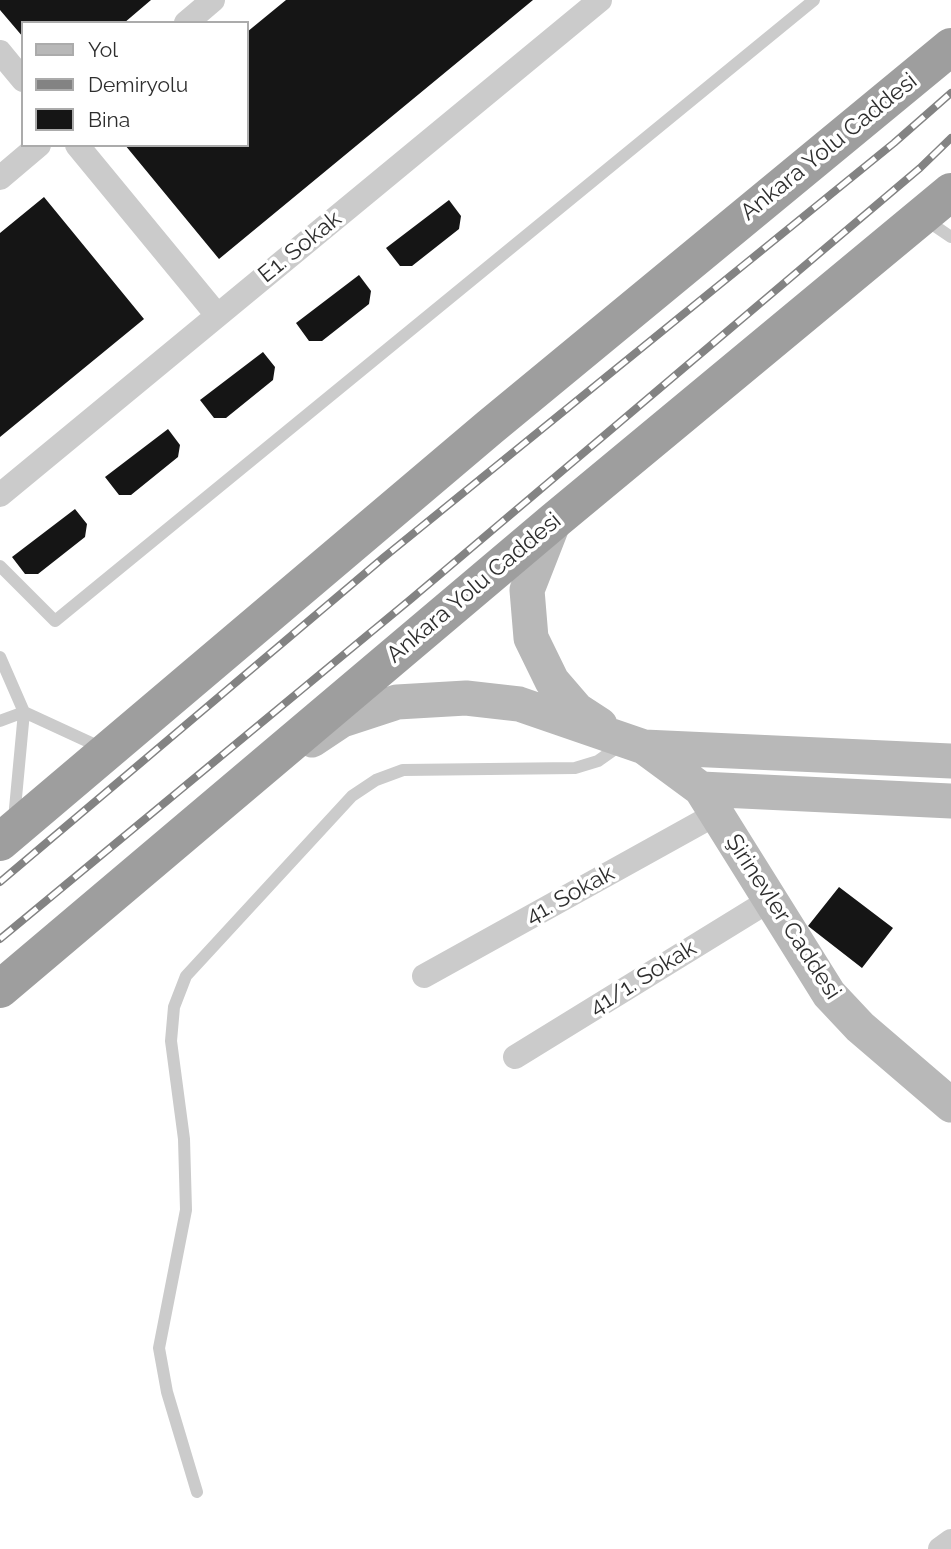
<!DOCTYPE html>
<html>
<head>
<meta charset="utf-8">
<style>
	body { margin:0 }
	#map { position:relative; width:951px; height:1549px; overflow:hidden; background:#fff; font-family:Raleway,sans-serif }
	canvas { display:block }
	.legend { position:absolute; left:21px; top:21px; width:228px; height:126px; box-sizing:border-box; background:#fff; border:2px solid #ababab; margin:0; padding:9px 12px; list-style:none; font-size:21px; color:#2e2e2e }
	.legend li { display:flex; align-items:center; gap:14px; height:35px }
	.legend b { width:35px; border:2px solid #ababab }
</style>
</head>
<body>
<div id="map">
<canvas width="951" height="1549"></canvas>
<ul class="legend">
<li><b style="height:9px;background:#b8b8b8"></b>Yol</li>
<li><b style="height:9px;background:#838383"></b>Demiryolu</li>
<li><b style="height:19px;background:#151515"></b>Bina</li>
</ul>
</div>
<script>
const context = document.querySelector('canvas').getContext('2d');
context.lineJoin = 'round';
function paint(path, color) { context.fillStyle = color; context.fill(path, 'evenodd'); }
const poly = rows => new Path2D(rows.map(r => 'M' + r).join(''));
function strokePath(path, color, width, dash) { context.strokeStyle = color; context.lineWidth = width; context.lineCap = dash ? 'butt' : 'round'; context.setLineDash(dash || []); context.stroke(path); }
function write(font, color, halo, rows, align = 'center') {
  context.font = font + ' Raleway,sans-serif'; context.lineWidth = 7; context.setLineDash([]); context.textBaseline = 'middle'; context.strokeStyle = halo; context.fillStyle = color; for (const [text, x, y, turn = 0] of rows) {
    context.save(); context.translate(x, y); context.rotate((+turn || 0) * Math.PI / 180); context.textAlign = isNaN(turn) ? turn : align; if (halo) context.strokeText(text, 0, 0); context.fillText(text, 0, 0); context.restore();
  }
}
const building = poly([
	[0,0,151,0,124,23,23,23,23,37,0,10],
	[286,0,533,0,219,259,125,145,247,145,247,32],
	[44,197,144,319,0,437,0,233],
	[449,200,461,216,459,229,412,266,400,266,386,248],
	[359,275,371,291,369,304,322,341,309,341,296,323],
	[263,352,275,367,273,380,226,418,214,418,200,400],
	[168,429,180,445,178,457,131,495,119,495,105,477],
	[75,509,87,524,85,537,38,574,25,574,12,557],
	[839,887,893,928,862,968,808,926]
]);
const service = poly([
	[926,220,951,237],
	[0,566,55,621,814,0],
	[0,657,24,712,14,819],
	[0,721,24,712,102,748],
	[197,1492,167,1392,159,1348,186,1210,184,1139,171,1041,174,1007,186,976,352,796,376,780,403,770,575,768,598,761,622,744]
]);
const minor = poly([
	[186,23,213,0],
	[0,52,23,80],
	[77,145,217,315],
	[0,178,39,145],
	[0,495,600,0],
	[424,976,716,814],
	[515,1057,770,900],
	[940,1549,951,1541]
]);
const secondary = poly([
	[554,521,527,590,531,638,552,681,577,710,600,725],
	[312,740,342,720,397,702,466,698,519,704,644,747,701,789,829,994,860,1027,951,1105],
	[644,747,951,761],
	[701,789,951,801]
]);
const trunk = poly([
	[0,842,490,427,951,47],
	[0,989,554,521,951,192]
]);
const rail = poly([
	[0,882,383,558,894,143,951,93],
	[0,939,411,599,920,168,951,138]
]);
const streetNames = [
	["Ankara Yolu Caddesi",829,147,-39],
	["E1. Sokak",300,247,-39],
	["Ankara Yolu Caddesi",474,588,-40],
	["41. Sokak",570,895,-29],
	["Şirinevler Caddesi",783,917,57],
	["41/1. Sokak",643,978,-32]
];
paint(building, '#151515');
strokePath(service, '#cbcbcb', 12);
strokePath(minor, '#cbcbcb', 24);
strokePath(secondary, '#b8b8b8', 35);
strokePath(trunk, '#9e9e9e', 38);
strokePath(rail, '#838383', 8);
strokePath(rail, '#fff', 5, [16]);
write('23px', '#2e2e2e', '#fff', streetNames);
</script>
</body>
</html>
